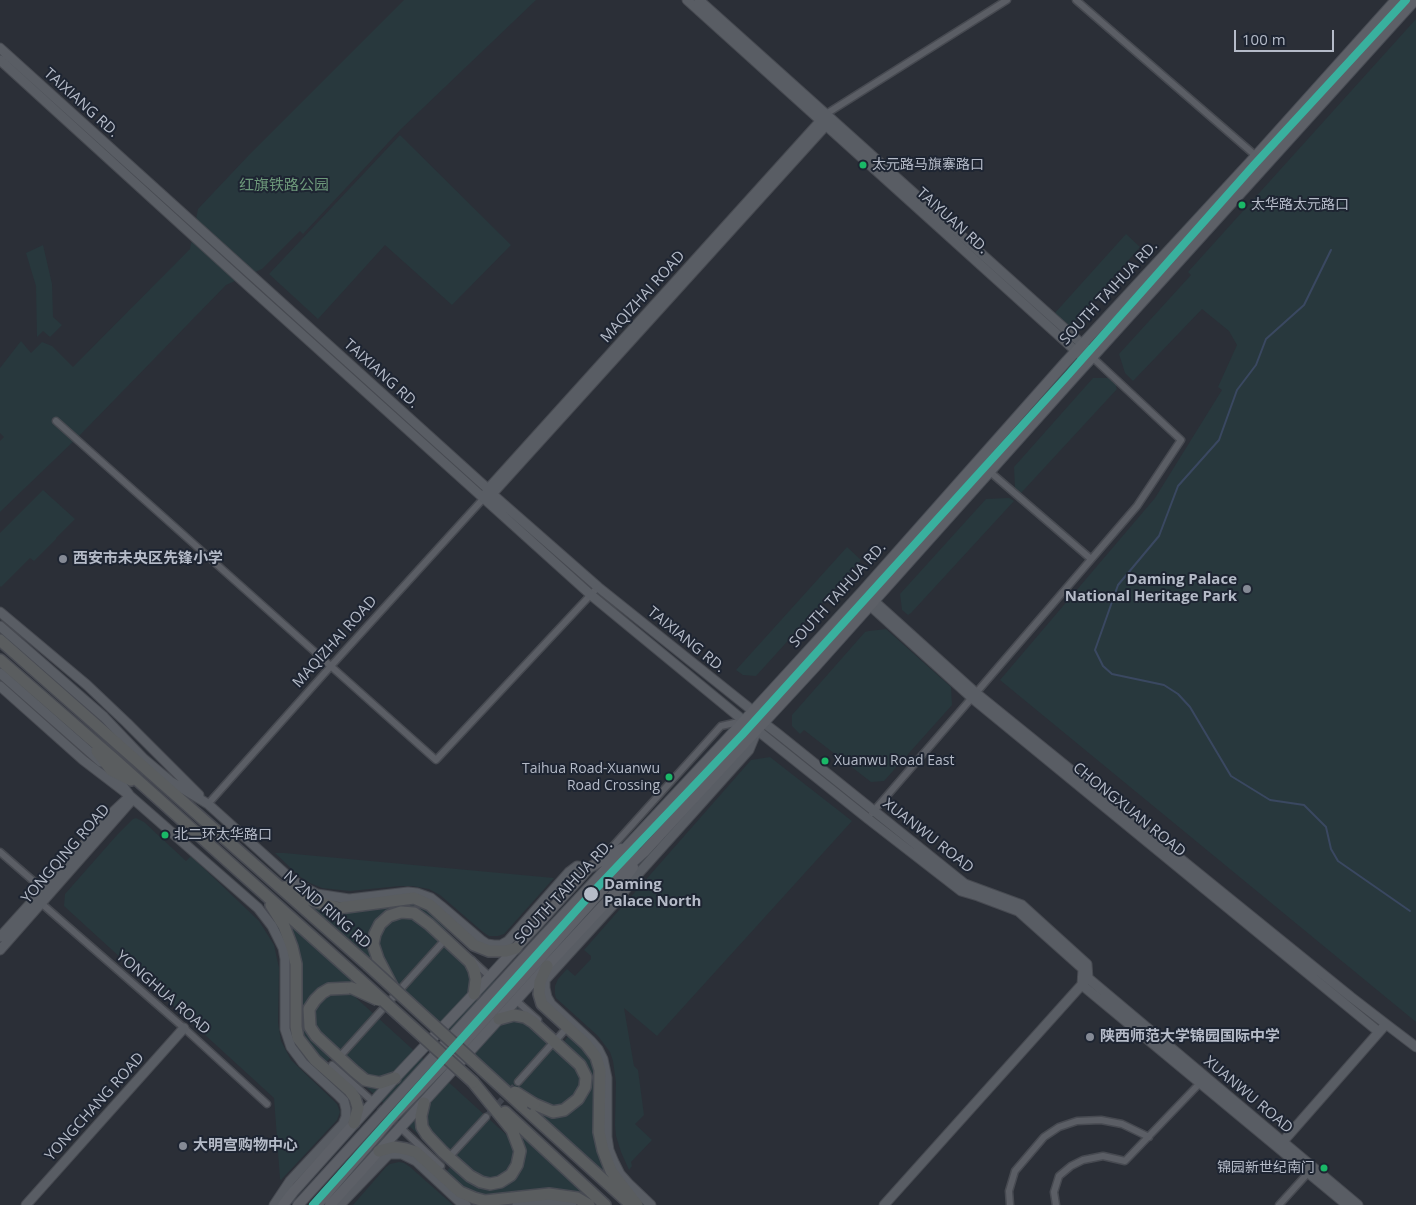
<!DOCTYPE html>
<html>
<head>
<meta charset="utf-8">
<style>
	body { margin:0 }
	#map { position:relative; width:1416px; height:1205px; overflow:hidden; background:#2b2f37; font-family:"Open Sans",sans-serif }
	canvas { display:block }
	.scale { position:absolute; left:1234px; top:30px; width:100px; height:22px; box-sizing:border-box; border:2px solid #b5bbc8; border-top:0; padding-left:6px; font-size:15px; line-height:18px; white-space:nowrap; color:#b5bbc8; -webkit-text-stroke:4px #1e2532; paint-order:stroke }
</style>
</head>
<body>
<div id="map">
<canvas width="1416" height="1205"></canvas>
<div class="scale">100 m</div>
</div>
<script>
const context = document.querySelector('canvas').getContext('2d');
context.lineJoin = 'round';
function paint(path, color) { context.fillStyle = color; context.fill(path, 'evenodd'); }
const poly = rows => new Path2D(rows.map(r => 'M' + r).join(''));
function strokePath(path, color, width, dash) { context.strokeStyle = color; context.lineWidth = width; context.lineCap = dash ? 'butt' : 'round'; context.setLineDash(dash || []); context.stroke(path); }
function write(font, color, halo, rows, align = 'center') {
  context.font = font + ' "Open Sans","Noto Sans SC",sans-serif'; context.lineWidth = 4; context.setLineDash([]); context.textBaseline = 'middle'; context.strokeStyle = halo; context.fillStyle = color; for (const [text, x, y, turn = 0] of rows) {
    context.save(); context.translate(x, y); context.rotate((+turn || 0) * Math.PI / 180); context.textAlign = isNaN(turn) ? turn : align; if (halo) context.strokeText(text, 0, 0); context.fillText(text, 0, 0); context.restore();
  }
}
const green = poly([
	[404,0,536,0,400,130,303,234,300,231,262,269,226,285,80,435,0,512,0,441,4,437,0,433,0,368,21,341,31,353,42,342,52,346,73,367,190,249,198,209,248,156],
	[1416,19,1416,1022,1000,680,1155,498,1222,390,1218,387,1237,345,1229,331,1202,309,1133,381,1125,373,1119,354,1191,275,1188,272],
	[400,135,511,245,452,305,385,245,318,319,269,274],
	[1126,234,1140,247,1069,328,1054,314],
	[43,245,52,284,53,317,62,325,50,337,43,331,37,337,36,286,26,253],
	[1093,378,1112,378,1118,384,1116,387,1117,389,1021,493,1015,488,1014,467],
	[43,490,75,519,56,538,56,539,34,561,30,558,1,587,0,586,0,533],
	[1009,498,1014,501,911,613,908,615,902,610,900,594,986,499],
	[847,547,861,560,756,676,743,675,736,670],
	[886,629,951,687,952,705,884,781,871,782,804,730,800,734,792,726,792,715,865,632,869,631],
	[770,757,852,821,657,1036,624,1008,634,1066,638,1070,644,1115,635,1124,652,1140,631,1162,632,1166,629,1170,621,1152,616,1136,615,1125,616,1082,613,1061,610,1052,598,1036,556,998,555,994,555,986,558,979,567,969,575,976,591,959,591,956,584,950,751,760],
	[136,818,144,822,186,861,191,856,259,921,274,945,279,968,278,1023,281,1041,291,1060,334,1101,337,1104,340,1112,337,1120,281,1180,280,1179,274,1098,64,906,65,894,117,835,133,819],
	[275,853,284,853,554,878,504,934,498,936,489,936,483,932,440,895,429,889,412,886,400,886,350,891,322,888,310,883,299,876],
	[408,903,424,906,449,926,443,933,563,1043,569,1035,582,1046,593,1062,596,1071,606,1173,605,1173,308,904,323,907],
	[288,923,353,982,354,996,511,1139,521,1134,587,1195,585,1195,556,1188,486,1195,478,1194,467,1190,459,1185,446,1172,452,1165,332,1056,325,1063,303,1039],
	[399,1162,404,1163,410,1167,453,1205,353,1205,386,1167,390,1164]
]);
const stream = poly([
	[1331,250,1304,305,1266,339,1256,365,1237,390,1219,440,1178,486,1159,536,1118,585,1095,650,1103,666,1112,674,1164,685,1178,694,1190,707,1231,776,1270,800,1304,805,1326,827,1331,849,1338,861,1410,911]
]);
const streetTunnel = poly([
	[372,1101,403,1130],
	[486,1117,518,1082]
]);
const street = poly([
	[1076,0,1256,156],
	[826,114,1007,0],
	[56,421,436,760,598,587],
	[989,471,1091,559],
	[208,804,331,666,483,499,486,497],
	[872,813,976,693,1137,506,1181,440,1092,357],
	[0,852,46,892],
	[604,856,721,726,743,721],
	[41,903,184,1028,267,1104],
	[472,960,487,974],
	[519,1003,538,1020],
	[557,1039,564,1031],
	[342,1054,443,942],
	[332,1065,370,1099],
	[518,1082,551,1045],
	[404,1131,441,1166],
	[452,1154,486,1117],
	[1010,1205,1009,1191,1015,1171,1044,1137,1059,1127,1077,1121,1101,1120,1122,1124,1149,1137],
	[1056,1205,1054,1192,1059,1176,1071,1166,1083,1160,1103,1156,1125,1161,1200,1083],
	[1279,1205,1308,1173]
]);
const secondary = poly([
	[687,0,1088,362],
	[699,0,1082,344,1092,357],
	[0,48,488,489,492,494,598,587,753,711,764,723,777,733,965,884,1022,905,1087,964,1088,978,1358,1205],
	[0,60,246,284,591,595,744,721,757,730,867,818,961,891,978,896,1018,911,1083,969,1082,985,1347,1205],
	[486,494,488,489,824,117],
	[492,494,829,122],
	[863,591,976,693,1351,997,1386,1024,1279,1146],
	[866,602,972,698,1379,1032],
	[0,612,87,685,127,723,199,795],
	[0,626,104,717,144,759,170,781,208,804,290,878,301,886,317,894,349,899,408,892,417,893,431,898,441,906,481,940,487,944,494,945,501,945,508,941,569,872,577,866,589,868],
	[0,673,101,762],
	[0,686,83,760,130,796,114,811,0,937],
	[111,770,130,796,258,908,272,926,283,948,285,959,285,1029,291,1047,303,1063,339,1096,344,1101,346,1109,346,1117,343,1124,290,1181,274,1205],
	[0,950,132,800],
	[1386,1024,1416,1047],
	[26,1205,184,1028],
	[340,1205,389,1154,402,1154,416,1161,460,1202,466,1205],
	[517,1205,533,1202,553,1202,572,1205],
	[651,1205,628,1183,620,1174,614,1162,609,1150,607,1137,607,1078,603,1059,598,1049,591,1041,551,1004,547,997,545,988,545,980,614,904,638,874,749,750,756,733],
	[884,1205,1086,980]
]);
const primary = poly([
	[283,1205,293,1192,395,1078,474,994,589,868,621,849],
	[298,1205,539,941,744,721,863,591,1065,363,1256,156,1396,0],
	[317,1205,392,1118,450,1058,608,884,644,852,814,668,1076,375,1415,0],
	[330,1205,547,966,612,896,633,867]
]);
const highway = poly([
	[0,640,368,965],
	[0,660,115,760,356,976],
	[97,751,111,770,131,780],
	[284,887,313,901,339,908,414,898,430,905,474,945,489,951,506,951,516,948],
	[271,905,284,926,292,947,296,964,296,1027,298,1038,315,1060,350,1091,355,1098,358,1108,354,1123],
	[547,966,540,982,539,994,542,1004,586,1044,596,1057,600,1070,599,1132,603,1150,611,1171,637,1205],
	[392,986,378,959,373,944,375,934,380,924,389,916,401,912,414,913,429,924,470,962,474,970,476,979,474,994],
	[352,988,329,989,322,993,315,1000,309,1009,310,1027,316,1036,354,1071,365,1080,380,1083,395,1078],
	[499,1019,514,1015,525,1017,533,1022,580,1065,586,1077,585,1087,578,1099,564,1110,553,1112,534,1104],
	[424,1103,421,1116,422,1127,427,1135,443,1152,470,1176,481,1182,490,1184,500,1182,511,1175,517,1165,520,1151,512,1130,473,1082],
	[522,1106,628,1202],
	[505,1112,605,1205],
	[379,1151,394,1147,406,1149,416,1152,460,1192,474,1198,485,1201,549,1194,577,1198,589,1205]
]);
const highwayBridge = poly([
	[368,965,522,1106],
	[356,976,473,1082],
	[352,988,378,1000],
	[515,1092,534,1104]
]);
const metro1 = poly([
	[313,1205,591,894,742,735,1068,375,1254,165,1406,0]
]);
const markers = [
	[863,165,4.5,"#1ab867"],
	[1242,205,4.5,"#1ab867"],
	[63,559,5,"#858a95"],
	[1247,589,5,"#858a95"],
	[825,761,4.5,"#1ab867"],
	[669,777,4.5,"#1ab867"],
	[165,835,4.5,"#1ab867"],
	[591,894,8,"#b5bbc8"],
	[1090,1037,5,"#858a95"],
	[183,1146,5,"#858a95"],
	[1324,1168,4.5,"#1ab867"]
];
const busNames = [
	["太元路马旗寨路口",872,165],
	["太华路太元路口",1251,205],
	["Xuanwu Road East",834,761],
	["Taihua Road-Xuanwu",660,769,"right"],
	["Road Crossing",660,786,"right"],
	["北二环太华路口",174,835],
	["锦园新世纪南门",1315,1168,"right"]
];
const streetNames = [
	["TAIXIANG RD.",81,103,42],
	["TAIYUAN RD.",952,221,42],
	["SOUTH TAIHUA RD.",1109,293,-47],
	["MAQIZHAI ROAD",643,297,-48],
	["TAIXIANG RD.",381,374,42],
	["SOUTH TAIHUA RD.",838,595,-48],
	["TAIXIANG RD.",686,640,39],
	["MAQIZHAI ROAD",335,642,-48],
	["CHONGXUAN ROAD",1129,810,39],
	["XUANWU ROAD",928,836,38],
	["YONGQING ROAD",66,854,-49],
	["SOUTH TAIHUA RD.",564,892,-47],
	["N 2ND RING RD",327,910,41],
	["YONGHUA ROAD",163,993,41],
	["XUANWU ROAD",1248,1095,40],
	["YONGCHANG ROAD",95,1107,-48]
];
const parkNames = [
	["红旗铁路公园",284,186]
];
const poiNames = [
	["西安市未央区先锋小学",73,559],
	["Daming Palace",1237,580,"right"],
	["National Heritage Park",1237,597,"right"],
	["陕西师范大学锦园国际中学",1100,1037],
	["大明宫购物中心",193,1146]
];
const stopNames = [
	["Daming",604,885],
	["Palace North",604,902]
];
paint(green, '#28383d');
strokePath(stream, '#3a4861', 2);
strokePath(streetTunnel, '#40444d', 6, [6, 3]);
strokePath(street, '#474a51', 9);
strokePath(secondary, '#474a51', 11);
strokePath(primary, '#484c54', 12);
strokePath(highway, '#484b53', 14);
strokePath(street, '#5b5e65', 6);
strokePath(secondary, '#595d64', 9);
strokePath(primary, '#5d6067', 10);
strokePath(highway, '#5a5d5f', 11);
strokePath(highwayBridge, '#484b53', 14, []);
strokePath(highwayBridge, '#5a5d5f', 11);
strokePath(metro1, '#39b09e', 8);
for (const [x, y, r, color] of markers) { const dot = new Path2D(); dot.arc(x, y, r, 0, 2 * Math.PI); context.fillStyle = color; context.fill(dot); strokePath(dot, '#1e2532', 2); }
write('14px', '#b5bbc8', '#1e2532', busNames, 'left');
write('15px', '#b5bbc8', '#1e2532', streetNames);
write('15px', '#6d987a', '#1e2532', parkNames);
write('bold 15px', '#b5bbc8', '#1e2532', poiNames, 'left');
write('bold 15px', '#b5bbc8', '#1e2532', stopNames, 'left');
</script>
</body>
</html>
